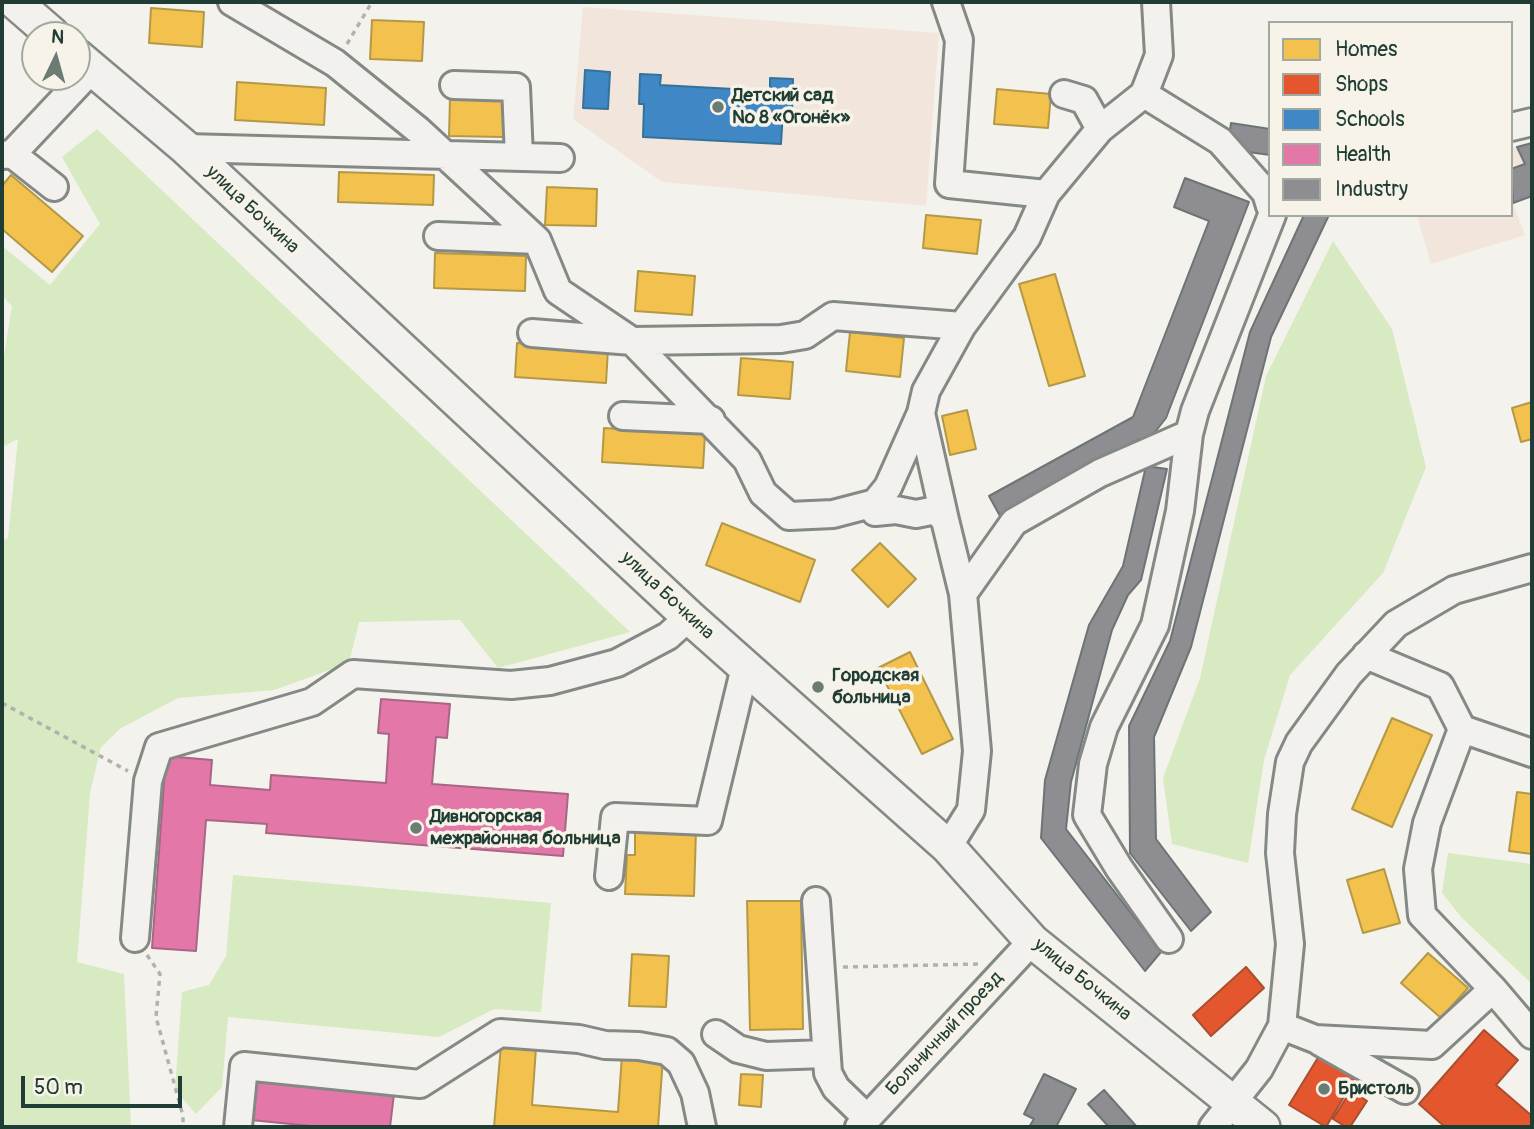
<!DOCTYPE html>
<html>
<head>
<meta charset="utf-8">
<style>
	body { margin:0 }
	#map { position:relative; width:1534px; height:1129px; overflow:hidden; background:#f4f2ec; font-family:Pangolin,sans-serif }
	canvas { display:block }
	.frame { position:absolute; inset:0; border:4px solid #1f3d34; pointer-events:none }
	.legend { position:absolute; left:1268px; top:21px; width:245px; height:196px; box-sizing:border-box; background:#f7f3e8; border:2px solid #a1aaa0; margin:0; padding:9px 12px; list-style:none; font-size:21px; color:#1f3d34 }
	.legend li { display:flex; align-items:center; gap:14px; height:35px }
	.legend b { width:35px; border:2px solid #a1aaa0 }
	.north { position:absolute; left:21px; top:21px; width:70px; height:70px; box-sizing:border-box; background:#f7f3e8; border:2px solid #a1aaa0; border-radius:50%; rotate:5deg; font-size:19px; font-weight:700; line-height:28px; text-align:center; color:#1f3d34 }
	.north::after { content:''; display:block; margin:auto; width:24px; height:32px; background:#6a7c74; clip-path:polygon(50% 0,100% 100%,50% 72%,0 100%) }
	.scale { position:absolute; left:21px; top:1076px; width:161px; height:32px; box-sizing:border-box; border:4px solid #1f3d34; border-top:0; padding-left:9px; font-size:21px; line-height:24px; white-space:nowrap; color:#1f3d34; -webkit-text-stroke:5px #f7f3e8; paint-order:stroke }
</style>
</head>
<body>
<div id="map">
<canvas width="1534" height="1129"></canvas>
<div class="frame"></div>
<ul class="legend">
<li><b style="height:19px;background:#f2c14e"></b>Homes</li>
<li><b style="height:19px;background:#e4572e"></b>Shops</li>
<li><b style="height:19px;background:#3f88c5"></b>Schools</li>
<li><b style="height:19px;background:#e377a8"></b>Health</li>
<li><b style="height:19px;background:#8d8d92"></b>Industry</li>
</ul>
<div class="north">N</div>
<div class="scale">50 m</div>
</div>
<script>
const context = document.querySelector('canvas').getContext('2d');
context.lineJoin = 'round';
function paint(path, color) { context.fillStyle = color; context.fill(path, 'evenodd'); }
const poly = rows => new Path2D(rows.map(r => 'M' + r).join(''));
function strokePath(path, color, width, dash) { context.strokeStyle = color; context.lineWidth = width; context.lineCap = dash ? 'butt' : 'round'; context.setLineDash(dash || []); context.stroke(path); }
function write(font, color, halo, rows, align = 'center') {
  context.font = font + ' Pangolin,sans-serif'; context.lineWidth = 7; context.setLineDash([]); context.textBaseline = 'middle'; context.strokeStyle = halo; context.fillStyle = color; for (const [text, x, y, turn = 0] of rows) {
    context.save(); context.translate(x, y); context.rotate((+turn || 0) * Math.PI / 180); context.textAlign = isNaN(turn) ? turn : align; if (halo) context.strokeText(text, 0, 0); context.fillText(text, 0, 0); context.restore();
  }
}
const built = poly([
	[583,7,939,33,926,206,662,182,573,119],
	[1532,143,1532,196,1513,203,1525,235,1431,264,1417,215,1511,215,1511,148]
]);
const green = poly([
	[97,129,630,632,498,668,460,620,359,622,349,663,274,690,178,698,121,728,101,747,90,793,77,962,124,974,131,1127,2,1127,2,541,8,538,18,439,2,447,2,369,12,306,2,295,2,246,50,285,100,224,62,157],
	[1333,241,1392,329,1426,467,1383,573,1290,675,1264,760,1248,863,1172,844,1163,778,1200,678,1266,376],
	[1448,853,1532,864,1532,984,1462,918,1442,893],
	[233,875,551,903,541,1012,494,1009,439,1037,228,1017,222,1087,196,1114,175,1090,182,992,209,985,226,956]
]);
const homes = poly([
	[151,8,204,12,202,47,149,43,151,8],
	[372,20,424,22,422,61,370,59,372,20],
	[237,82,326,88,324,125,235,120,237,82],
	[997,89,1051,94,1048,128,994,124,997,89],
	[450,98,504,100,503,137,449,136,450,98],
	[339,172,434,175,433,205,338,202,339,172],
	[11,175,83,236,52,272,2,229,2,186,11,175],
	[547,187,597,189,596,226,545,225,547,187],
	[926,215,981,220,977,254,923,248,926,215],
	[435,253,526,256,525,291,434,288,435,253],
	[638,271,695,276,692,315,635,311,638,271],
	[1055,274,1085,376,1049,386,1019,284,1055,274],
	[850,332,904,338,900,377,846,371,850,332],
	[517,343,608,349,606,383,515,377,517,343],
	[741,358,793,362,790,399,738,395,741,358],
	[1532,402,1532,439,1521,442,1512,408,1532,402],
	[967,410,976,449,950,455,942,416,967,410],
	[604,428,705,434,703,468,602,462,604,428],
	[722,523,815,560,800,602,706,565,722,523],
	[880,543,916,579,888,607,852,570,880,543],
	[910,652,953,739,922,754,878,668,910,652],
	[1392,718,1432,735,1392,827,1352,809,1392,718],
	[1517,792,1532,794,1532,854,1509,851,1517,792],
	[635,828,696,830,694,896,625,894,627,855,635,855,635,828],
	[1384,869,1400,923,1363,933,1347,880,1384,869],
	[747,901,801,901,803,1029,750,1030,747,901],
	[1428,953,1468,988,1441,1018,1401,983,1428,953],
	[632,954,669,956,666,1007,629,1006,632,954],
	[501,1045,536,1048,532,1105,618,1112,622,1055,663,1058,658,1127,494,1127,501,1045],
	[741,1074,763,1075,761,1107,739,1105,741,1074]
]);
const shops = poly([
	[1246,967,1264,988,1211,1036,1193,1015,1246,967],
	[1484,1030,1518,1060,1496,1085,1532,1116,1532,1127,1445,1127,1419,1104,1484,1030],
	[1322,1051,1358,1073,1326,1127,1289,1105,1322,1051],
	[1351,1090,1367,1101,1350,1127,1346,1127,1333,1119,1351,1090]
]);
const schools = poly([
	[585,70,610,72,608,109,583,108,585,70],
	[640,74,661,75,660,85,770,91,770,78,793,79,792,112,783,111,781,144,643,137,644,104,639,104,640,74]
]);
const health = poly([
	[381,699,450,704,447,738,436,737,432,784,568,794,563,856,266,833,267,824,206,820,196,951,152,948,166,756,212,760,210,785,270,790,271,775,386,783,389,734,378,733,381,699],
	[254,1080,394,1094,390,1127,321,1127,251,1120,254,1080]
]);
const industry = poly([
	[1231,123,1270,129,1270,155,1241,151,1229,138,1231,123],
	[1532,143,1532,196,1513,203,1511,169,1525,164,1517,147,1532,143],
	[1185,178,1249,202,1166,418,1148,441,1139,439,1000,516,989,496,1133,417,1209,221,1174,207,1185,178],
	[1304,215,1329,215,1271,337,1191,647,1154,737,1156,839,1211,912,1191,931,1130,853,1129,726,1170,641,1250,332,1304,215],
	[1146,466,1167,469,1141,580,1128,595,1112,630,1071,782,1066,829,1161,952,1145,971,1041,838,1045,780,1089,625,1123,566,1146,466],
	[1044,1074,1076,1089,1056,1127,1029,1127,1034,1119,1024,1114,1044,1074],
	[1104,1090,1137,1127,1109,1127,1088,1104,1104,1090]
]);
const path = poly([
	[347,44,372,2],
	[2,703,128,771],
	[147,955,160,974,156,1017,183,1116,183,1127],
	[843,967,979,964]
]);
const minor = poly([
	[232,2,335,63,418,130,537,240,558,291,632,341,747,460,763,493,789,516,833,514,875,503,875,512,896,510,916,514,936,510,945,520,963,594,977,751,971,810,948,847],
	[454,85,516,87,519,157],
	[1144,94,1220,141,1266,193,1270,206],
	[1511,127,1532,122],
	[1100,129,1144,94,1159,55,1156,2],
	[186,148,560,158],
	[12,154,54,187],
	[2,155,12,154,92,69],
	[1046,194,1100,129,1084,100,1064,94],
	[438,236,537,240],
	[532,333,632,341,781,339,805,335,833,316,962,326],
	[921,413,945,520],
	[623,416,711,420],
	[875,503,888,487,921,413,926,391,962,326,1027,237,1046,194,949,184,959,40,946,2],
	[963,594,1014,522,1100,473,1189,434,1195,411,1272,215],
	[1366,655,1440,686,1462,729,1427,823,1418,869,1422,915,1493,989],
	[1462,729,1532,753],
	[609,876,615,817,708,821,745,667],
	[816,901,828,1073,836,1088,867,1118],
	[135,938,148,781,159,747,312,702,353,674,511,685,550,681,617,663,668,636,689,617],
	[1169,939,1119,868,1087,815,1093,764,1104,727,1155,625,1180,511,1189,434],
	[1282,1026,1315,1039,1432,1045,1493,989,1532,1035],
	[716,1034,738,1049,766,1056,826,1054],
	[1320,1042,1405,1090],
	[238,1127,244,1066,420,1084,500,1033,579,1039,605,1045,639,1046,667,1051,681,1063,695,1093,702,1127],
	[859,1127,1032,941],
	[1213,1127,1259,1069,1282,1026,1290,944,1280,853,1282,814,1290,762,1299,743,1349,674,1396,624,1454,590,1532,568]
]);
const major = poly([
	[15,2,53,35],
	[77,56,186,148,689,617,948,847,1032,941,1263,1127]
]);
const markers = [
	[718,107,7,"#6a7c74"],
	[818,687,7,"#6a7c74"],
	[416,828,7,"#6a7c74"],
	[1324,1089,7,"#6a7c74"]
];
const poiNames = [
	["Детский сад",732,96],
	["№ 8 «Огонёк»",732,118],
	["Городская",832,676],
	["больница",832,698],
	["Дивногорская",430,817],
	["межрайонная больница",430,839],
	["Бристоль",1338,1089]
];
const streetNames = [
	["улица Бочкина",252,210,43],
	["улица Бочкина",667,596,43],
	["улица Бочкина",1082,980,39],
	["Больничный проезд",945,1034,-47]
];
paint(built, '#f2e6dc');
paint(green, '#d7eac1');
paint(homes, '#f2c14e');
strokePath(homes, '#b39946', 2);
paint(shops, '#e4572e');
strokePath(shops, '#a94f30', 2);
paint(schools, '#3f88c5');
strokePath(schools, '#35729a', 2);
paint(health, '#e377a8');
strokePath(health, '#a86685', 2);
paint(industry, '#8d8d92');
strokePath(industry, '#6c7576', 2);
strokePath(minor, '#848985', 32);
strokePath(major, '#848985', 38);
strokePath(path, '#b0b2ae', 3.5, [5, 5]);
strokePath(minor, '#f2f1ed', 26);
strokePath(major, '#f2f1ed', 33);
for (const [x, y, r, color] of markers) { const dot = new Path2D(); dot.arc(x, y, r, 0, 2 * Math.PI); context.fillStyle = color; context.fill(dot); strokePath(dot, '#f7f3e8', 2.5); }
write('bold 19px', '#1f3d34', '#f7f3e8', poiNames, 'left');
write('19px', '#1f3d34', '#f7f3e8', streetNames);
</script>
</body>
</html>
